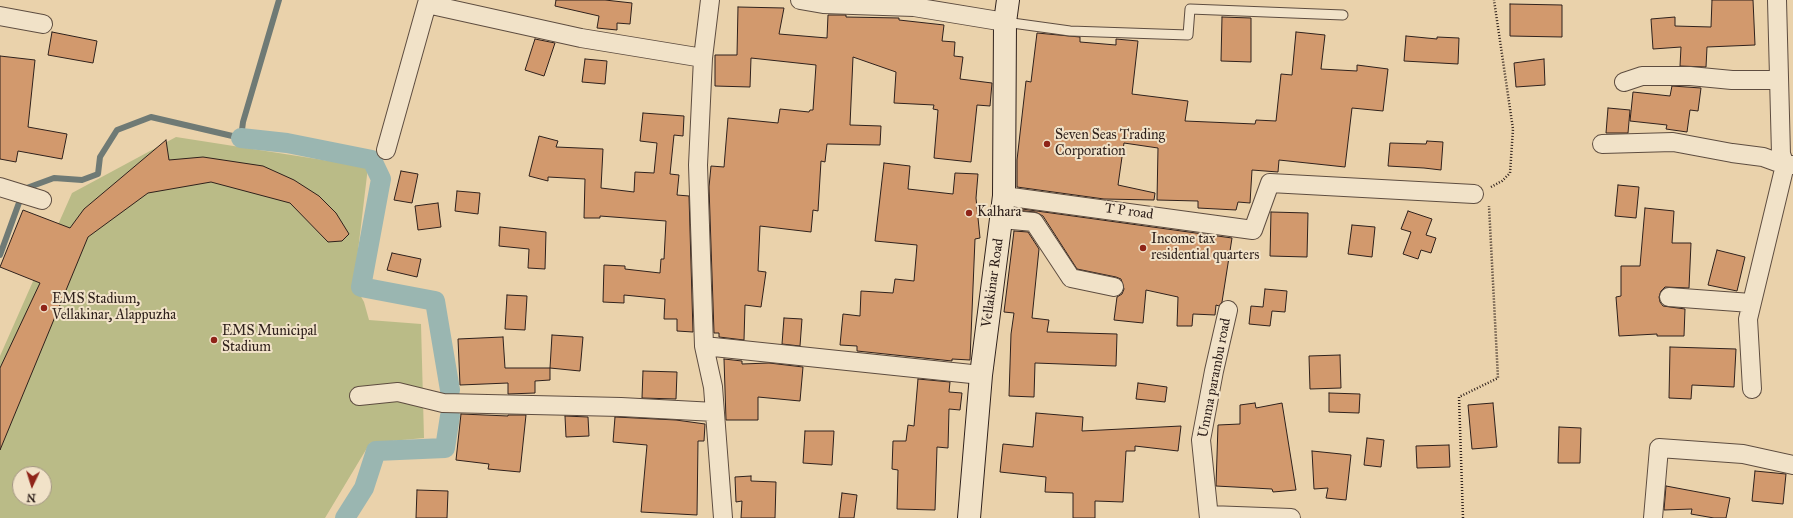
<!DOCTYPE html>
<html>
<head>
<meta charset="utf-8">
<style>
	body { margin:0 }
	#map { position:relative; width:1793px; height:518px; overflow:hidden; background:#ead2ab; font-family:"IM FELL Great Primer",serif }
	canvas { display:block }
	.north { position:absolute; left:12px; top:466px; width:40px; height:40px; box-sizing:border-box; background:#f1e2c8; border:1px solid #a39583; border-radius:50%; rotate:184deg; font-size:11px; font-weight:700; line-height:16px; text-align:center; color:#2f211c }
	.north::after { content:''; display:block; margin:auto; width:14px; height:18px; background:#8f2418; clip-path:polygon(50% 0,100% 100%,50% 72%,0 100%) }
</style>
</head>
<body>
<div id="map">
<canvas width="1793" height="518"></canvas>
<div class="north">N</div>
</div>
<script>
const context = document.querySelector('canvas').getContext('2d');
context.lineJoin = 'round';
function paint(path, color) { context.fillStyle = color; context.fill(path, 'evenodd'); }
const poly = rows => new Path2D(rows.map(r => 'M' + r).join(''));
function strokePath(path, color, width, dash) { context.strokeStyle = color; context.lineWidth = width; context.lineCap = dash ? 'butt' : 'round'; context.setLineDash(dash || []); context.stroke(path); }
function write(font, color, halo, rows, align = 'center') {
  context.font = font + ' "IM FELL Great Primer",serif'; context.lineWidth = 4; context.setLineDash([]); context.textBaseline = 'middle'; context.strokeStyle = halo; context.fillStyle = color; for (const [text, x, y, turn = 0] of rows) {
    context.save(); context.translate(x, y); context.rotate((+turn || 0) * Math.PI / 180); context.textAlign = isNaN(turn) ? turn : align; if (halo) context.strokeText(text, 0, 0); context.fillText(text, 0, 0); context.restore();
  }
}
const green = poly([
	[176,137,368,167,354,284,364,302,369,320,421,324,424,438,370,443,325,518,0,518,0,356,72,193],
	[20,474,44,474,44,498,20,498]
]);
const stream = poly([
	[0,255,24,189,54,178,82,180,98,174,100,157,117,130,151,117,241,138,243,122,279,0]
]);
const canal = poly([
	[241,138,287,143,372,160,381,179,361,287,435,301,450,390],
	[345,518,364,488,376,451,445,448,450,416]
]);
const building = poly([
	[556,0,605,0,632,3,630,24,617,23,617,30,597,28,599,16,555,6,556,0],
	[1712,0,1753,0,1755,45,1707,47,1706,67,1680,66,1681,47,1653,49,1651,19,1675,17,1675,26,1711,27,1712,0],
	[1510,4,1562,5,1562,37,1510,36,1510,4],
	[738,7,784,8,779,34,827,38,828,15,846,15,846,17,899,18,899,20,944,25,942,41,955,42,954,56,963,57,960,79,992,83,990,106,977,105,971,162,934,158,938,110,933,109,934,105,894,103,896,72,853,57,850,125,881,126,880,145,827,144,825,162,821,161,818,211,813,210,811,232,760,226,758,271,766,272,761,307,745,305,744,340,719,337,719,333,714,333,709,187,711,166,724,167,728,118,778,123,780,109,809,112,810,110,813,110,816,65,751,58,750,87,715,86,715,55,737,55,738,7],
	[1222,17,1251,18,1251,62,1221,61,1222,17],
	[52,32,97,41,93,63,48,55,52,32],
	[1296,32,1325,35,1321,69,1357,71,1357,65,1388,69,1383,111,1352,108,1345,167,1279,160,1278,172,1252,170,1250,203,1238,202,1236,210,1198,208,1198,201,1157,200,1158,148,1124,143,1118,185,1155,193,1154,200,1104,199,1017,187,1017,160,1026,81,1031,82,1037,33,1080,37,1080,42,1116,45,1116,39,1138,41,1132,94,1188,101,1185,121,1255,124,1256,120,1276,121,1281,74,1292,75,1296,32],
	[1406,36,1437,39,1437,37,1459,38,1458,64,1404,61,1406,36],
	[535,39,555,43,544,76,525,70,535,39],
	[0,56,35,60,28,127,67,134,62,159,18,151,16,162,0,159,0,56],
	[585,59,607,61,605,84,582,82,585,59],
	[1544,59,1545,85,1516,87,1514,63,1544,59],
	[1672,86,1701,88,1698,111,1690,110,1687,132,1666,129,1667,125,1630,121,1633,92,1670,96,1672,86],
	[1608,108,1630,110,1628,133,1606,133,1608,108],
	[643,113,684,116,683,136,674,135,670,174,679,175,677,195,689,196,693,332,677,331,677,319,664,319,665,299,624,295,624,303,603,302,604,265,625,266,625,269,660,273,661,259,664,259,666,221,600,216,600,218,584,218,585,179,548,177,548,181,529,176,539,136,558,141,556,147,603,149,601,188,634,192,635,172,654,173,657,143,640,141,643,113],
	[166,140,169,160,203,157,263,166,294,180,319,196,336,213,349,234,342,241,328,242,290,203,211,182,148,193,88,237,0,450,0,368,40,283,0,267,23,210,70,228,84,209,166,140],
	[1427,141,1443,142,1441,170,1424,168,1388,166,1390,143,1426,144,1427,141],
	[884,163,910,166,908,189,953,194,955,173,978,174,976,198,980,238,975,239,970,360,952,359,952,361,857,351,857,346,840,345,843,314,860,316,861,291,893,293,895,279,914,281,917,245,875,241,884,163],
	[401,171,418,174,412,203,394,200,401,171],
	[1618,185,1639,187,1636,218,1615,216,1618,185],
	[457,191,480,193,478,214,455,211,457,191],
	[438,203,441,227,418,230,415,206,438,203],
	[1015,208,1232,238,1222,302,1219,306,1216,305,1215,315,1193,314,1192,326,1177,326,1178,297,1146,290,1143,323,1114,320,1117,297,1122,294,1124,289,1121,279,1116,277,1077,269,1043,216,1035,212,1015,210,1015,208],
	[1645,208,1674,211,1672,243,1691,243,1689,288,1665,287,1661,291,1659,297,1660,302,1663,306,1685,309,1684,336,1657,336,1657,334,1619,336,1616,297,1621,296,1621,266,1640,266,1645,208],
	[1408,211,1432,219,1426,235,1436,238,1431,253,1421,250,1418,259,1403,254,1411,232,1401,229,1408,211],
	[1271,212,1308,213,1307,257,1270,256,1271,212],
	[1352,225,1375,227,1372,257,1348,254,1352,225],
	[500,227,546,232,545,269,528,268,529,249,499,246,500,227],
	[1014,231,1028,232,1039,249,1032,318,1049,320,1047,332,1117,334,1116,366,1035,363,1034,397,1009,396,1011,334,1014,313,1004,312,1014,231],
	[1717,250,1745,257,1737,291,1708,285,1717,250],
	[392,253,421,259,417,277,387,270,392,253],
	[1265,289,1287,291,1285,312,1272,311,1270,326,1249,324,1251,306,1263,307,1265,289],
	[507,295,527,296,525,330,505,329,507,295],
	[784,318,802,319,800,346,782,344,784,318],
	[552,335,583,337,580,371,550,368,552,335],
	[503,337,505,368,550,368,550,380,535,381,535,393,508,394,508,383,460,385,458,339,503,337],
	[1670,347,1736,349,1734,387,1692,385,1691,399,1669,398,1670,347],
	[1340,355,1341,388,1310,389,1309,356,1340,355],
	[724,359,742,361,742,364,769,363,803,367,800,401,758,397,758,420,726,420,724,359],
	[643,371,677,372,676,399,642,398,643,371],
	[918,379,950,382,949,392,962,393,960,410,949,409,948,448,937,447,935,510,897,509,898,470,892,469,893,441,906,441,908,425,914,426,918,379],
	[1138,383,1167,387,1165,402,1136,399,1138,383],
	[1329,393,1360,394,1359,413,1329,412,1329,393],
	[1255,403,1256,408,1282,403,1296,490,1273,492,1272,489,1216,486,1218,425,1240,424,1240,405,1255,403],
	[1493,403,1497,447,1472,449,1468,405,1493,403],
	[1036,413,1083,417,1082,431,1181,426,1178,451,1135,446,1135,451,1126,451,1123,502,1095,501,1095,518,1073,518,1073,493,1045,492,1046,477,1000,472,1003,444,1033,447,1036,413],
	[461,414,508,416,508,415,526,415,520,472,488,469,489,464,456,460,461,414],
	[565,416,588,417,589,436,566,437,565,416],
	[615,417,676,420,705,424,704,441,698,441,697,515,641,512,647,445,613,442,615,417],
	[1559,427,1581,428,1580,463,1558,463,1559,427],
	[805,431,834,431,832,465,803,463,805,431],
	[1367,438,1384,440,1381,467,1364,465,1367,438],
	[1449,445,1450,467,1417,468,1416,446,1449,445],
	[1312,451,1351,455,1346,500,1326,498,1328,488,1314,489,1312,451],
	[1755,471,1786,474,1783,504,1752,501,1755,471],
	[751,476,751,481,776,482,775,518,741,518,742,501,736,502,735,477,751,476],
	[1666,486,1730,498,1726,518,1714,518,1691,514,1692,509,1664,510,1666,486],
	[417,490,448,491,447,518,416,518,417,490],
	[842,493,857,495,854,518,839,518,842,493]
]);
const path = poly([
	[1491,187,1502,181,1510,173,1513,129,1494,0],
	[1463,518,1459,397,1498,378,1489,206]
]);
const service = poly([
	[1005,22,1070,31,1188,35,1190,9,1343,15]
]);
const minor = poly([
	[710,0,703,58,698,165,704,346,713,387,723,518],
	[800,0,823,4,914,7,1005,22],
	[1777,0,1781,154,1785,165,1792,165],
	[427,4,581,38,703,58],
	[0,16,43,24],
	[1624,82,1642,76,1690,76,1732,80,1779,80],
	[1602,144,1673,142,1732,153,1763,157,1785,165,1748,319,1752,389],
	[386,150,428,0],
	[0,187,42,200],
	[1004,196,1253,230,1270,183,1474,194],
	[1001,219,1034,222,1071,278,1114,287],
	[1669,297,1751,303],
	[704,346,981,375],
	[359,396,398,392,443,403,621,407,715,412],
	[1209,515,1291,518],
	[1209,518,1201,440,1214,371,1228,310],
	[1653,518,1659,448,1743,454,1793,465]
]);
const secondary = poly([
	[969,518,981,375,1004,196,1005,22,1008,0]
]);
const markers = [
	[1047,144,4,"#8f2418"],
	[969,213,4,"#8f2418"],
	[1143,248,4,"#8f2418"],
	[44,308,4,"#8f2418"],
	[214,340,4,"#8f2418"]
];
const poiNames = [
	["Seven Seas Trading",1055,136],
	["Corporation",1055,152],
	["Kalhara",977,213],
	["Income tax",1151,240],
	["residential quarters",1151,256],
	["EMS Stadium,",52,300],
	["Vellakinar, Alappuzha",52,316],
	["EMS Municipal",222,332],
	["Stadium",222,348]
];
const streetNames = [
	["T P road",1129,212,8],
	["Vellakinar Road",993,283,-82],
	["Umma parambu road",1215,378,-79]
];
paint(green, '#babb87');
strokePath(stream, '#6f7a75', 6);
strokePath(canal, '#9ab6b1', 20);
paint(building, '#d2996d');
strokePath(building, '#2f211c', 1);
strokePath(service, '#5e4d40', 11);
strokePath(minor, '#5e4d40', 20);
strokePath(secondary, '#2f211c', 24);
strokePath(path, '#2f211c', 2.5, [1, 2]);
strokePath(service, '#f1e2c8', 9);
strokePath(minor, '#f1e2c8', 18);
strokePath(secondary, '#f1e2c8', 22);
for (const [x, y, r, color] of markers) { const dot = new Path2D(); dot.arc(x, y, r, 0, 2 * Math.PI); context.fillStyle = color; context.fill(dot); strokePath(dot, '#f1e2c8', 1.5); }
write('14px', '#2f211c', '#f1e2c8', poiNames, 'left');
write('14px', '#2f211c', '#f1e2c8', streetNames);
</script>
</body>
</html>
